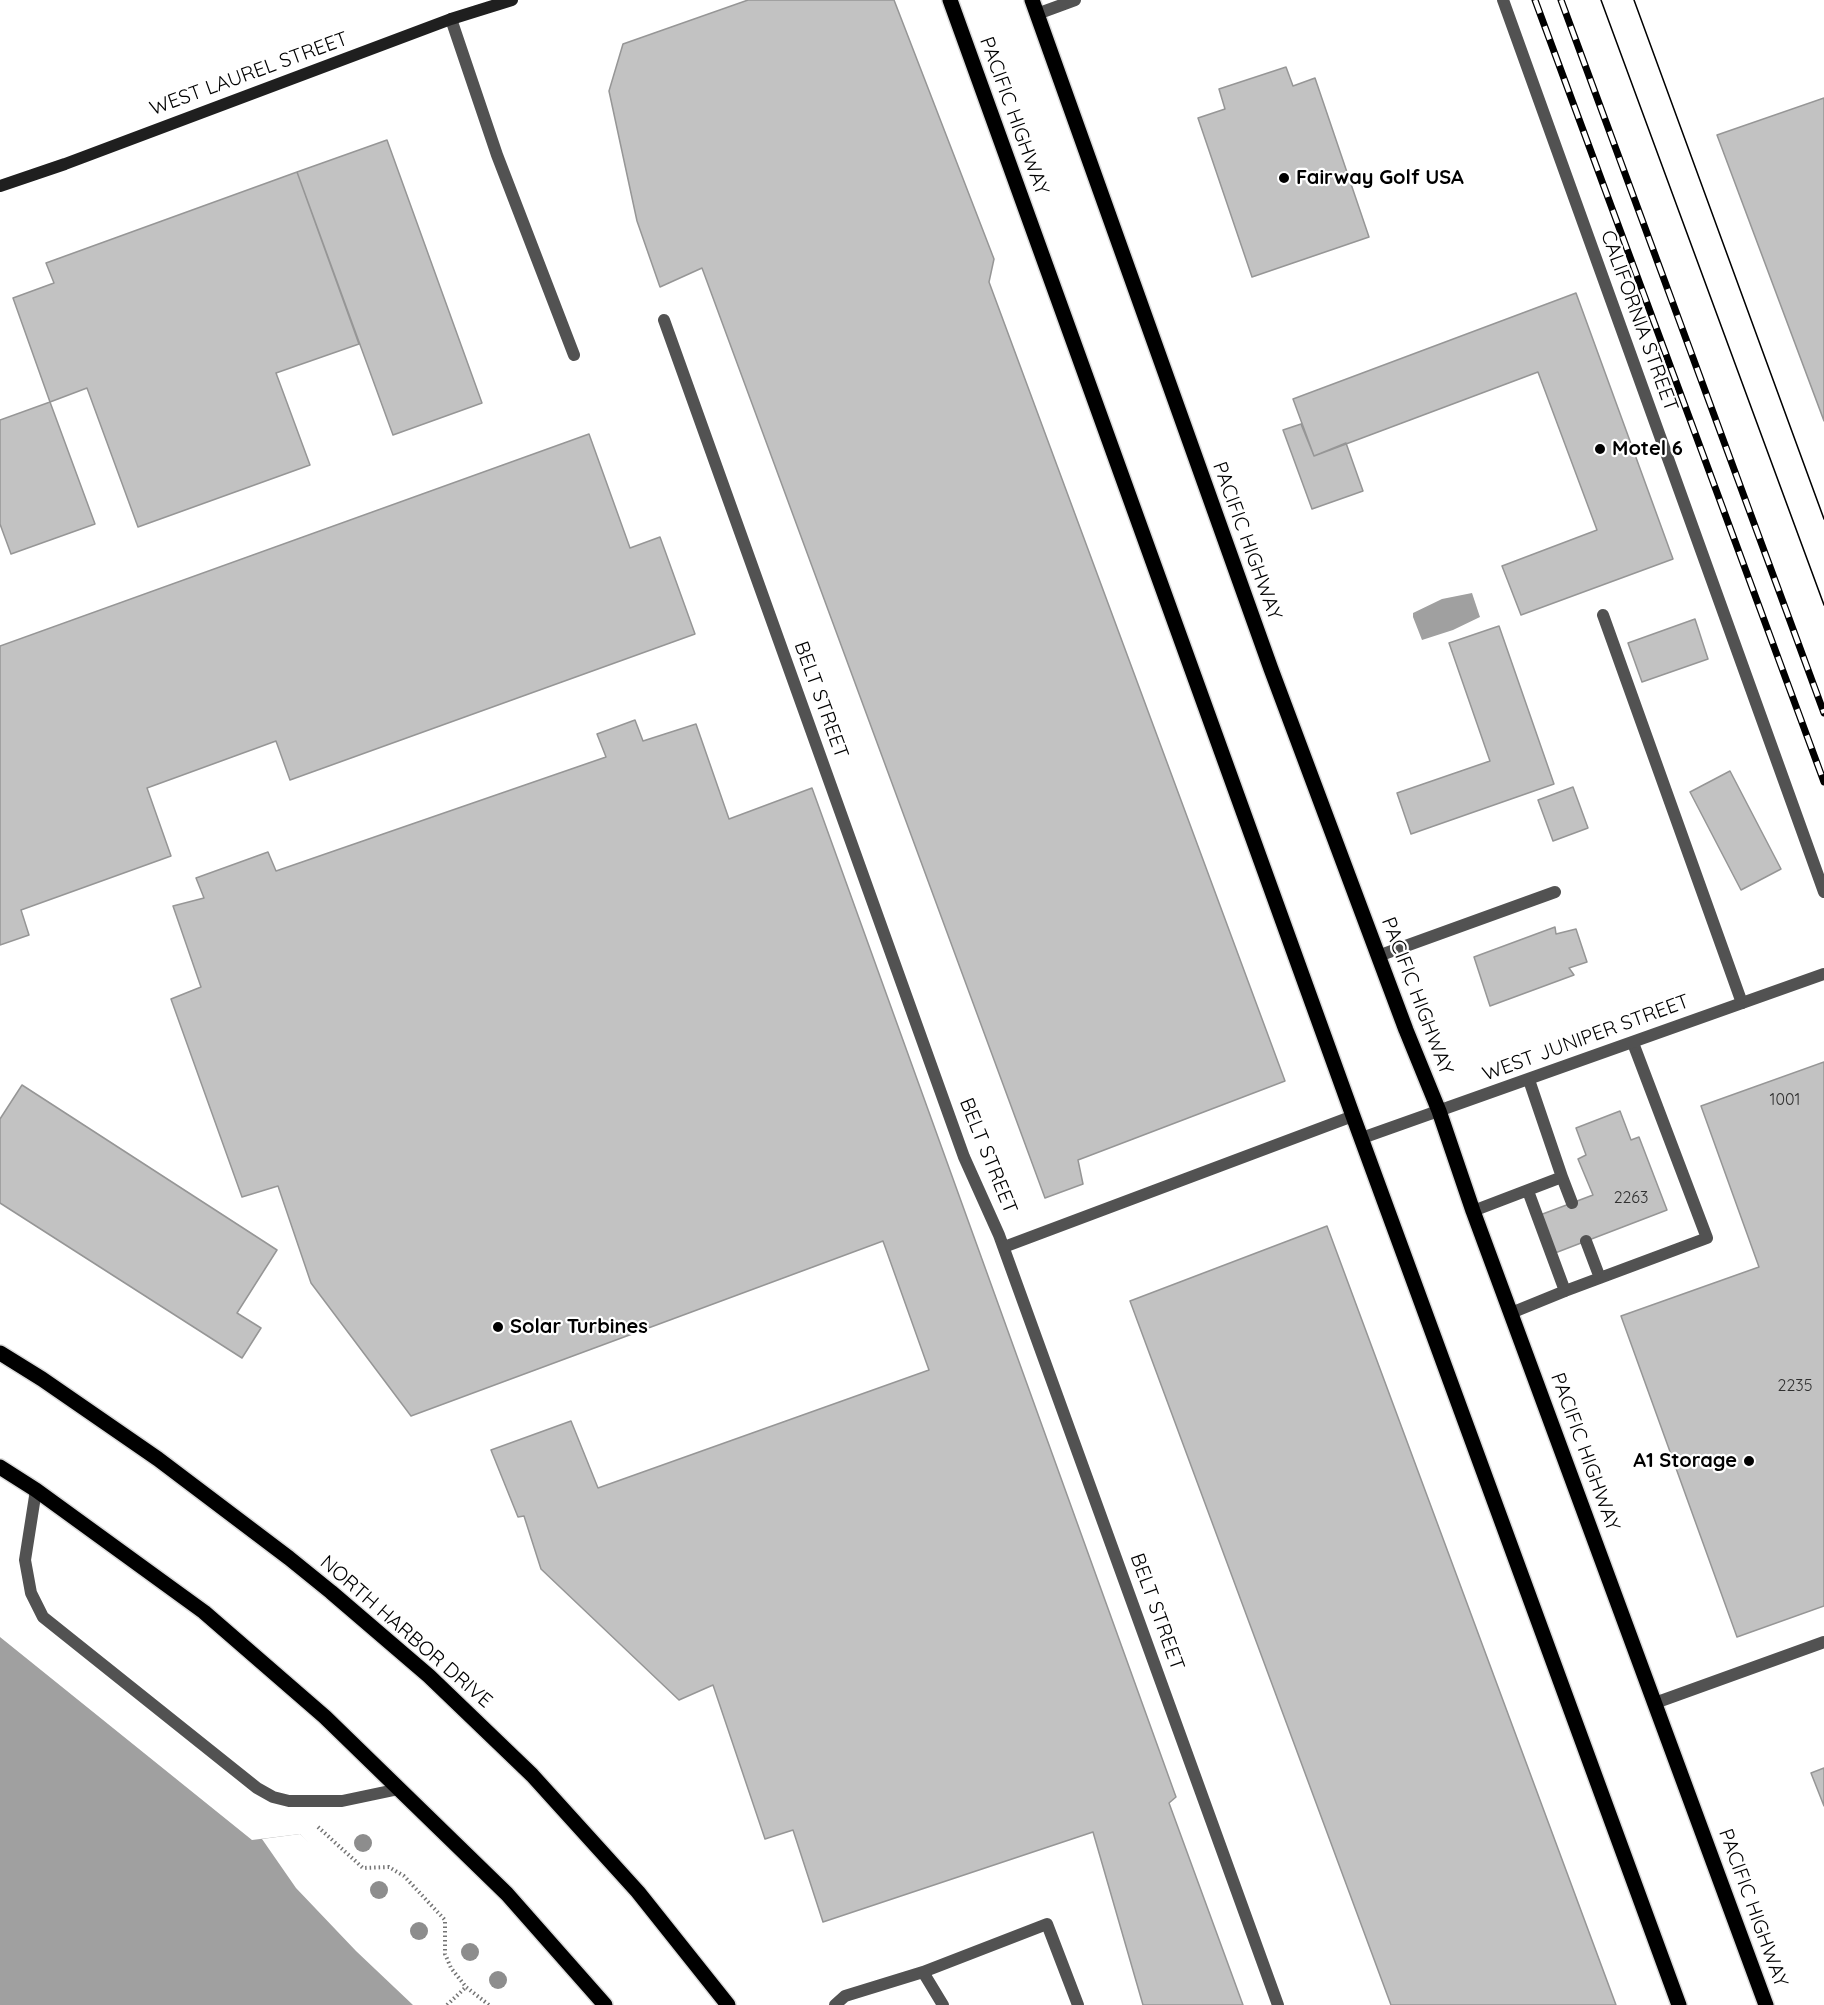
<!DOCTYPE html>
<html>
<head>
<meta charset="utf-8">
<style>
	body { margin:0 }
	canvas { display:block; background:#fff }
</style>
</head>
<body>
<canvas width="1824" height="2005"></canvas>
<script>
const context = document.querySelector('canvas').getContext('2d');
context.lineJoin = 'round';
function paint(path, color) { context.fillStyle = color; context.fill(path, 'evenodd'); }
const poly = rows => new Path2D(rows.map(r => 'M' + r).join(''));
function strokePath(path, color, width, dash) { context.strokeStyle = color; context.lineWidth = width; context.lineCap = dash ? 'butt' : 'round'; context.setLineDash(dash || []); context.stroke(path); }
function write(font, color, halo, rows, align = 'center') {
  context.font = font + ' Quicksand,sans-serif'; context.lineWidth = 4.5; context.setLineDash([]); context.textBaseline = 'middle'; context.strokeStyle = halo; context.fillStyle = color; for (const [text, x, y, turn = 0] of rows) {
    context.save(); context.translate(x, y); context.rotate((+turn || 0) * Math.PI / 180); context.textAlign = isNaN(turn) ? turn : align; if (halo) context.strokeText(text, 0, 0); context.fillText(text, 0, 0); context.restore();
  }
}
const water = poly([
	[1472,593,1480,617,1453,630,1422,640,1413,617,1413,613,1442,599],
	[0,1637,252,1840,300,1834,457,2005,0,2005]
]);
const pier = poly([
	[300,1834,330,1863,452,1995,452,2000,457,2001,460,2005,413,2005,356,1951,296,1888,262,1839]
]);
const building = poly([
	[748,0,894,0,994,259,989,282,1285,1081,1078,1160,1083,1184,1045,1198,702,268,660,287,637,221,609,91,623,44,748,0],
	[1286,67,1293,86,1315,78,1369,237,1252,277,1198,118,1225,109,1219,89,1286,67],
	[1824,98,1824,421,1717,135,1824,98],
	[387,140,482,403,393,435,297,172,387,140],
	[297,172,359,344,276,373,310,465,138,527,87,388,50,402,13,298,54,283,46,263,297,172],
	[1576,293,1673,559,1521,615,1502,566,1597,530,1538,372,1314,456,1293,399,1576,293],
	[50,402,95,524,11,554,0,524,0,420,50,402],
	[1301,424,1314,456,1346,443,1363,491,1312,509,1283,430,1301,424],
	[589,434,630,548,660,537,695,634,290,780,276,741,147,788,171,856,21,910,29,935,0,945,0,646,589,434],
	[1695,619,1708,659,1642,682,1628,643,1695,619],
	[1499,626,1554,784,1411,834,1397,793,1490,761,1449,643,1499,626],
	[635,720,643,741,696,724,729,819,812,788,1176,1797,1169,1803,1243,2005,1143,2005,1093,1832,823,1922,793,1830,765,1839,713,1685,679,1700,541,1569,524,1516,518,1517,491,1450,571,1421,598,1488,929,1370,883,1241,411,1416,311,1283,278,1186,242,1197,171,999,201,987,173,906,204,898,196,878,268,852,276,871,606,757,597,734,635,720],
	[1730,771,1781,869,1741,890,1690,792,1730,771],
	[1573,787,1588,828,1553,841,1538,800,1573,787],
	[1555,927,1556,934,1576,929,1587,962,1569,968,1574,975,1490,1006,1474,957,1555,927],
	[1824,1062,1824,1606,1737,1637,1621,1316,1759,1267,1701,1106,1824,1062],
	[22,1085,277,1250,237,1313,261,1328,242,1358,0,1203,0,1119,22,1085],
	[1620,1111,1631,1140,1639,1137,1667,1210,1555,1253,1540,1215,1593,1195,1578,1159,1586,1155,1576,1128,1620,1111],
	[1327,1226,1616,2005,1391,2005,1130,1301,1327,1226],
	[1824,1768,1824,1806,1811,1773,1824,1768]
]);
const path = poly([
	[318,1827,363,1868,389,1867,404,1876,445,1920,445,1954,451,1968,466,1987,489,2005],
	[447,2005,466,1987]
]);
const lane = poly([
	[1037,14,1075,0],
	[451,19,497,155,574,355],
	[664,320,964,1157,999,1235,1278,2005],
	[1603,615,1742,1003],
	[1378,956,1555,892],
	[1562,1177,1572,1203],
	[1528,1191,1565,1291],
	[1473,1211,1562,1177,1529,1080],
	[1586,1241,1600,1278],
	[1004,1247,1353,1116],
	[1511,1313,1565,1291,1707,1238,1633,1043],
	[36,1490,25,1560,31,1593,43,1617,257,1788,273,1797,289,1801,342,1801,399,1789],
	[1655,1703,1824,1642],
	[923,1972,943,2005],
	[835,2005,845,1996,923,1972,1047,1924,1078,2005]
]);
const street = poly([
	[1503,0,1824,892],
	[1362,1138,1824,974]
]);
const secondary = poly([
	[0,186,65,164,451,19,512,0]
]);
const primary = poly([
	[950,0,1353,1116,1679,2005],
	[1032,0,1271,669,1406,1030,1439,1111,1473,1211,1766,2005],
	[0,1353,42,1379,158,1459,289,1558,331,1592,429,1676,532,1775,638,1892,728,2005],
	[0,1467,36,1490,204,1612,325,1717,507,1894,605,2005]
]);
const tram = poly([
	[1601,0,1824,605],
	[1634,0,1824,519]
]);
const rail = poly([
	[1535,0,1824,782],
	[1561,0,1824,713]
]);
const trees = [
	[363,1843],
	[379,1890],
	[419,1931],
	[470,1952],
	[498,1980]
];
const markers = [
	[1284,178,6,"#000"],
	[1600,449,6,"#000"],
	[498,1327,6,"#000"],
	[1749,1461,6,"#000"]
];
const numberNames = [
	["1001",1785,1100],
	["2263",1631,1198],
	["2235",1795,1386]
];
const streetNames = [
	["WEST LAUREL STREET",249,74,-20],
	["PACIFIC HIGHWAY",1014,116,70],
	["CALIFORNIA STREET",1639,321,70],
	["PACIFIC HIGHWAY",1247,541,70],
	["BELT STREET",821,700,70],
	["PACIFIC HIGHWAY",1417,996,69],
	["WEST JUNIPER STREET",1586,1038,-20],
	["BELT STREET",988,1156,68],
	["PACIFIC HIGHWAY",1585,1452,70],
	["BELT STREET",1157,1612,70],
	["NORTH HARBOR DRIVE",406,1632,41],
	["PACIFIC HIGHWAY",1753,1908,70]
];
const poiNames = [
	["Fairway Golf USA",1296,178],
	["Motel 6",1612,449],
	["Solar Turbines",510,1327],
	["A1 Storage",1737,1461,"right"]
];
paint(water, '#a0a0a0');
paint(pier, '#fff');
paint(building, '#c2c2c2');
strokePath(building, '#969696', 1.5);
strokePath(primary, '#dbdbdb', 18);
strokePath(path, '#747474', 4, [1.5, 3]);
strokePath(lane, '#525252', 12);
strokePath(street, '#525252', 12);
strokePath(secondary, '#1f1f1f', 12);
strokePath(primary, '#000', 15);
strokePath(tram, '#000', 1.5);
strokePath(rail, '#000', 7);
strokePath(rail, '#fff', 4.5, [14]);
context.fillStyle = '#8d8d8d';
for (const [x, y] of trees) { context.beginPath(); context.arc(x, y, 9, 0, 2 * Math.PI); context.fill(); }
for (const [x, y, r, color] of markers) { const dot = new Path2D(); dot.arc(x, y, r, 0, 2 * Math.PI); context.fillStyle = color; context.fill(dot); strokePath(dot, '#fff', 2); }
write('16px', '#303030', null, numberNames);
write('20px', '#000', '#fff', streetNames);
write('bold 20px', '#000', '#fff', poiNames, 'left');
</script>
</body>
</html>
